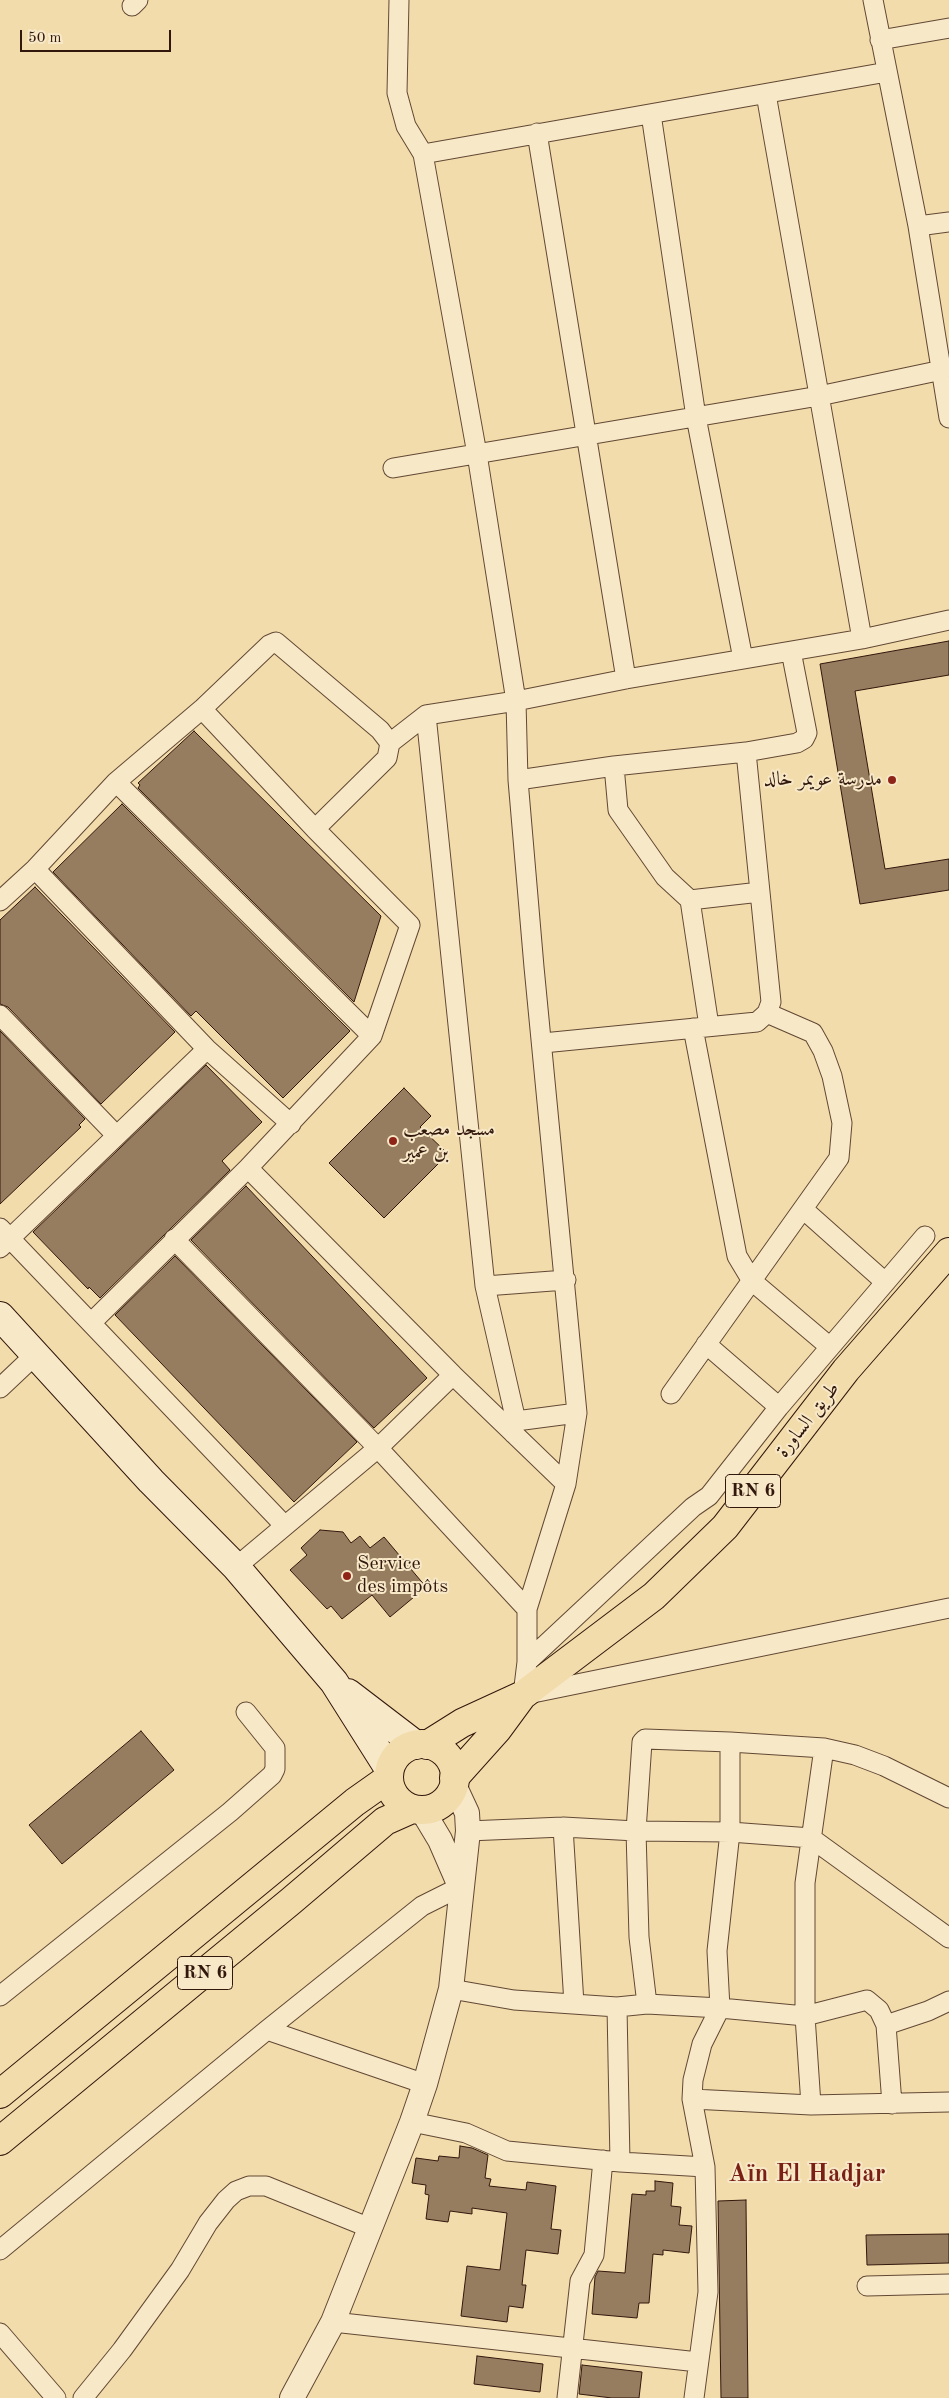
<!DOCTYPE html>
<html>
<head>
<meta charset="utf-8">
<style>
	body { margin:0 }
	#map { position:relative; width:949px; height:2398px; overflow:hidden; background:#f2dcab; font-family:"Old Standard TT",serif }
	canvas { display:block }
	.scale { position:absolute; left:20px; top:30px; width:151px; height:22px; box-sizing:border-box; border:2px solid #32170c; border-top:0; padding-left:6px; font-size:15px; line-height:18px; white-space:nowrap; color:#32170c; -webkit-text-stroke:4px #f7e8c8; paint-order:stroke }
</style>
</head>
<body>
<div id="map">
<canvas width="949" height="2398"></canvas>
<div class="scale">50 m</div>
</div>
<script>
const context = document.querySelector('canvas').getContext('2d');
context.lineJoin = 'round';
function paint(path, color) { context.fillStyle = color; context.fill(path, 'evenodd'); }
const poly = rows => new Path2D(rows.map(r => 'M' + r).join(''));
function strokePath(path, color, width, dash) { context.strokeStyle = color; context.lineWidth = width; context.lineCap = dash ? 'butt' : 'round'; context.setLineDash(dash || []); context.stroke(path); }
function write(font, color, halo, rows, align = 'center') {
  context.font = font + ' "Old Standard TT",Amiri,serif'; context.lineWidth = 4; context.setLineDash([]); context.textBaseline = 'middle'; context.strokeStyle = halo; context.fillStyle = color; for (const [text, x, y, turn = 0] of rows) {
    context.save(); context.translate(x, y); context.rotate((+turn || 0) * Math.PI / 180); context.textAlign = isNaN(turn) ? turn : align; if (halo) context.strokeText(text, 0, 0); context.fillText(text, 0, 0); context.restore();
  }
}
const building = poly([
	[949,641,949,675,855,691,885,869,949,859,949,890,860,904,820,664,949,641],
	[194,731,381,916,354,1002,138,788,140,785,138,783,194,731],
	[122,804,350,1031,283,1098,196,1011,191,1016,53,872,122,804],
	[35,887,175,1032,101,1104,8,1007,0,1004,0,920,35,887],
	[0,1031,85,1119,79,1125,81,1127,0,1204,0,1031],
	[206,1065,262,1122,222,1161,230,1170,100,1298,89,1287,88,1289,33,1232,206,1065],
	[404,1088,431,1116,420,1127,448,1154,384,1218,329,1163,404,1088],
	[246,1186,427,1378,374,1428,191,1240,246,1186],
	[175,1256,357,1442,294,1502,115,1315,175,1256],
	[320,1530,343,1532,351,1543,360,1536,370,1548,384,1537,426,1587,390,1617,372,1595,342,1619,331,1606,327,1609,290,1570,307,1555,301,1548,320,1530],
	[141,1731,174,1770,62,1864,29,1825,141,1731],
	[460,2146,472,2148,488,2155,485,2178,491,2179,489,2186,526,2190,527,2182,556,2186,551,2229,561,2230,558,2254,526,2250,522,2285,526,2285,523,2308,509,2306,507,2322,461,2316,467,2266,500,2270,507,2213,472,2208,472,2214,450,2211,448,2222,426,2219,429,2195,425,2194,426,2185,412,2183,416,2158,438,2161,439,2156,459,2158,460,2146],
	[655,2181,673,2183,671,2206,681,2207,679,2225,692,2226,689,2253,663,2250,663,2255,653,2254,649,2303,639,2303,637,2318,592,2314,595,2277,598,2271,625,2273,632,2194,646,2195,646,2191,655,2191,655,2181],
	[746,2200,748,2398,721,2398,718,2201,746,2200],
	[949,2234,949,2263,867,2265,866,2235,949,2234],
	[477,2356,543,2364,540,2392,474,2384,477,2356],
	[582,2365,642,2372,639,2398,612,2398,579,2394,582,2365]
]);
const minor = poly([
	[399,0,397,93,406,126,423,154,477,454,516,701,518,780,534,967,577,1413,566,1484,527,1609,527,1662,523,1695,949,1608],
	[873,0,918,226,949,418],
	[132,6,138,0],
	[880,40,949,28],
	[766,94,862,639],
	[651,114,696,417,743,659],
	[537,133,626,679],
	[423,154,887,72],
	[918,226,949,222],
	[393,468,819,396,942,370],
	[202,709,315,829],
	[426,715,485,1286,516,1421,513,1433],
	[390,743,426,715,516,701,626,679,862,639,949,620],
	[746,752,797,743,804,739,807,733,791,651],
	[614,766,618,810,665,877,690,900,709,1026],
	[518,780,614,766,746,752,771,1002,767,1013,757,1022,543,1043],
	[116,782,372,1036],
	[35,869,207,1049,291,1124],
	[690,900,760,892],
	[0,901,35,869,116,782,202,709,269,645,276,642,380,730,390,743,387,758,315,829,410,925,372,1036,248,1168,92,1322],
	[0,1015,116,1135],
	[693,1028,737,1256,752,1281,830,1347],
	[248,1168,453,1375,566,1484],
	[803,1209,885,1282],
	[0,1228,285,1526],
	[174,1239,378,1448,527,1609],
	[0,1248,207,1049],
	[485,1286,566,1280],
	[706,1344,779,1407],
	[0,1388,35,1355],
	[671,1394,839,1158,842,1123,832,1076,823,1051,813,1033,767,1013],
	[516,1421,577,1413],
	[236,1567,378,1448,453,1375],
	[527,1662,693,1507,709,1496,779,1407,925,1236],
	[563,1827,574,2004],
	[468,1831,563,1827,636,1831,730,1832,811,1838,949,1938],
	[451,1989,514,2000,617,2007,647,2004,720,2008,805,2016,867,2000,879,2010,886,2025,892,2104],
	[0,1996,230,1812,272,1775,275,1769,275,1748,246,1712],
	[647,2004,639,1937,636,1831,642,1742,645,1739,730,1742,824,1748,855,1755,884,1766,949,1798],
	[617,2007,620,2162],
	[886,2025,928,2011,949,2001],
	[267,2030,425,2084],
	[692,2099,811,2105,949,2102],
	[811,2105,805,2016,805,1883,824,1748],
	[412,2122,466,2133,507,2151,620,2162,705,2167],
	[0,2250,267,2030,422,1906,460,1887],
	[867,2286,949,2284],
	[333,2322,698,2362],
	[0,2333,56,2398],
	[83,2398,122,2350,180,2270,208,2223,226,2200,236,2191,249,2186,266,2186,370,2228],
	[567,2398,580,2281,594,2255,603,2160],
	[694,2398,708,2292,705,2167,692,2099,693,2080,702,2044,720,2008,717,1951,730,1832,730,1742]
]);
const tertiary = poly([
	[422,1810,440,1840,460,1886],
	[292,2398,333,2322,412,2122,425,2084,451,1989,468,1831,467,1813,454,1785]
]);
const secondary = poly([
	[0,1316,151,1481,236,1567,334,1682,389,1769],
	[348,1693,416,1745]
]);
const primary = poly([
	[427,1745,462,1723,523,1695,654,1596,725,1527,846,1370,949,1252],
	[454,1778,497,1730,522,1696]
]);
const trunk = poly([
	'389 1777a33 33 0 1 1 66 0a33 33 0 1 1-66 0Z',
	[0,2094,355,1802,389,1778],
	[0,2141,291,1901,385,1821,412,1809]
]);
const markers = [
	[892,780,5,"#8f2418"],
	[393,1141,5,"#8f2418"],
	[347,1576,5,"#8f2418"]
];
const shields = [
	[753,1491,55],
	[205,1973,55]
];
const shieldNames = [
	["RN 6",753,1491],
	["RN 6",205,1973]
];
const poiNames = [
	["مدرسة عويمر خالد",882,780,"right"],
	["مسجد مصعب",403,1130],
	["بن عمير",403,1153],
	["Service",357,1564],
	["des impôts",357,1587]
];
const streetNames = [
	["طريق الساورة",808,1420,-52]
];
const districtNames = [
	["Aïn El Hadjar",807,2174]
];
paint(building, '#967d5f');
strokePath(building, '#32170c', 1);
strokePath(minor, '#624834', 21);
strokePath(tertiary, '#624834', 26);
strokePath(secondary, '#32170c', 30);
strokePath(primary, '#32170c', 30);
strokePath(trunk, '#32170c', 30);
strokePath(minor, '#f7e8c8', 19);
strokePath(tertiary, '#f7e8c8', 24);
strokePath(secondary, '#f7e8c8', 28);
strokePath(primary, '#f2dcab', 28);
strokePath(trunk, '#f2dcab', 28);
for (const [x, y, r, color] of markers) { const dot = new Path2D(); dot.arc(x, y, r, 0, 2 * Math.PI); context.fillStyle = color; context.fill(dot); strokePath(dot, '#f7e8c8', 2); }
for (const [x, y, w] of shields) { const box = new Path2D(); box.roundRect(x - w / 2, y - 16.5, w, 33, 4); context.fillStyle = '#f7e8c8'; context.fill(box); strokePath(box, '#32170c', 1); }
write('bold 19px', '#32170c', null, shieldNames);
write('20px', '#32170c', '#f7e8c8', poiNames, 'left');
write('20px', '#32170c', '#f7e8c8', streetNames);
write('bold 25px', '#7a1f14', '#f7e8c8', districtNames);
</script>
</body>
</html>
